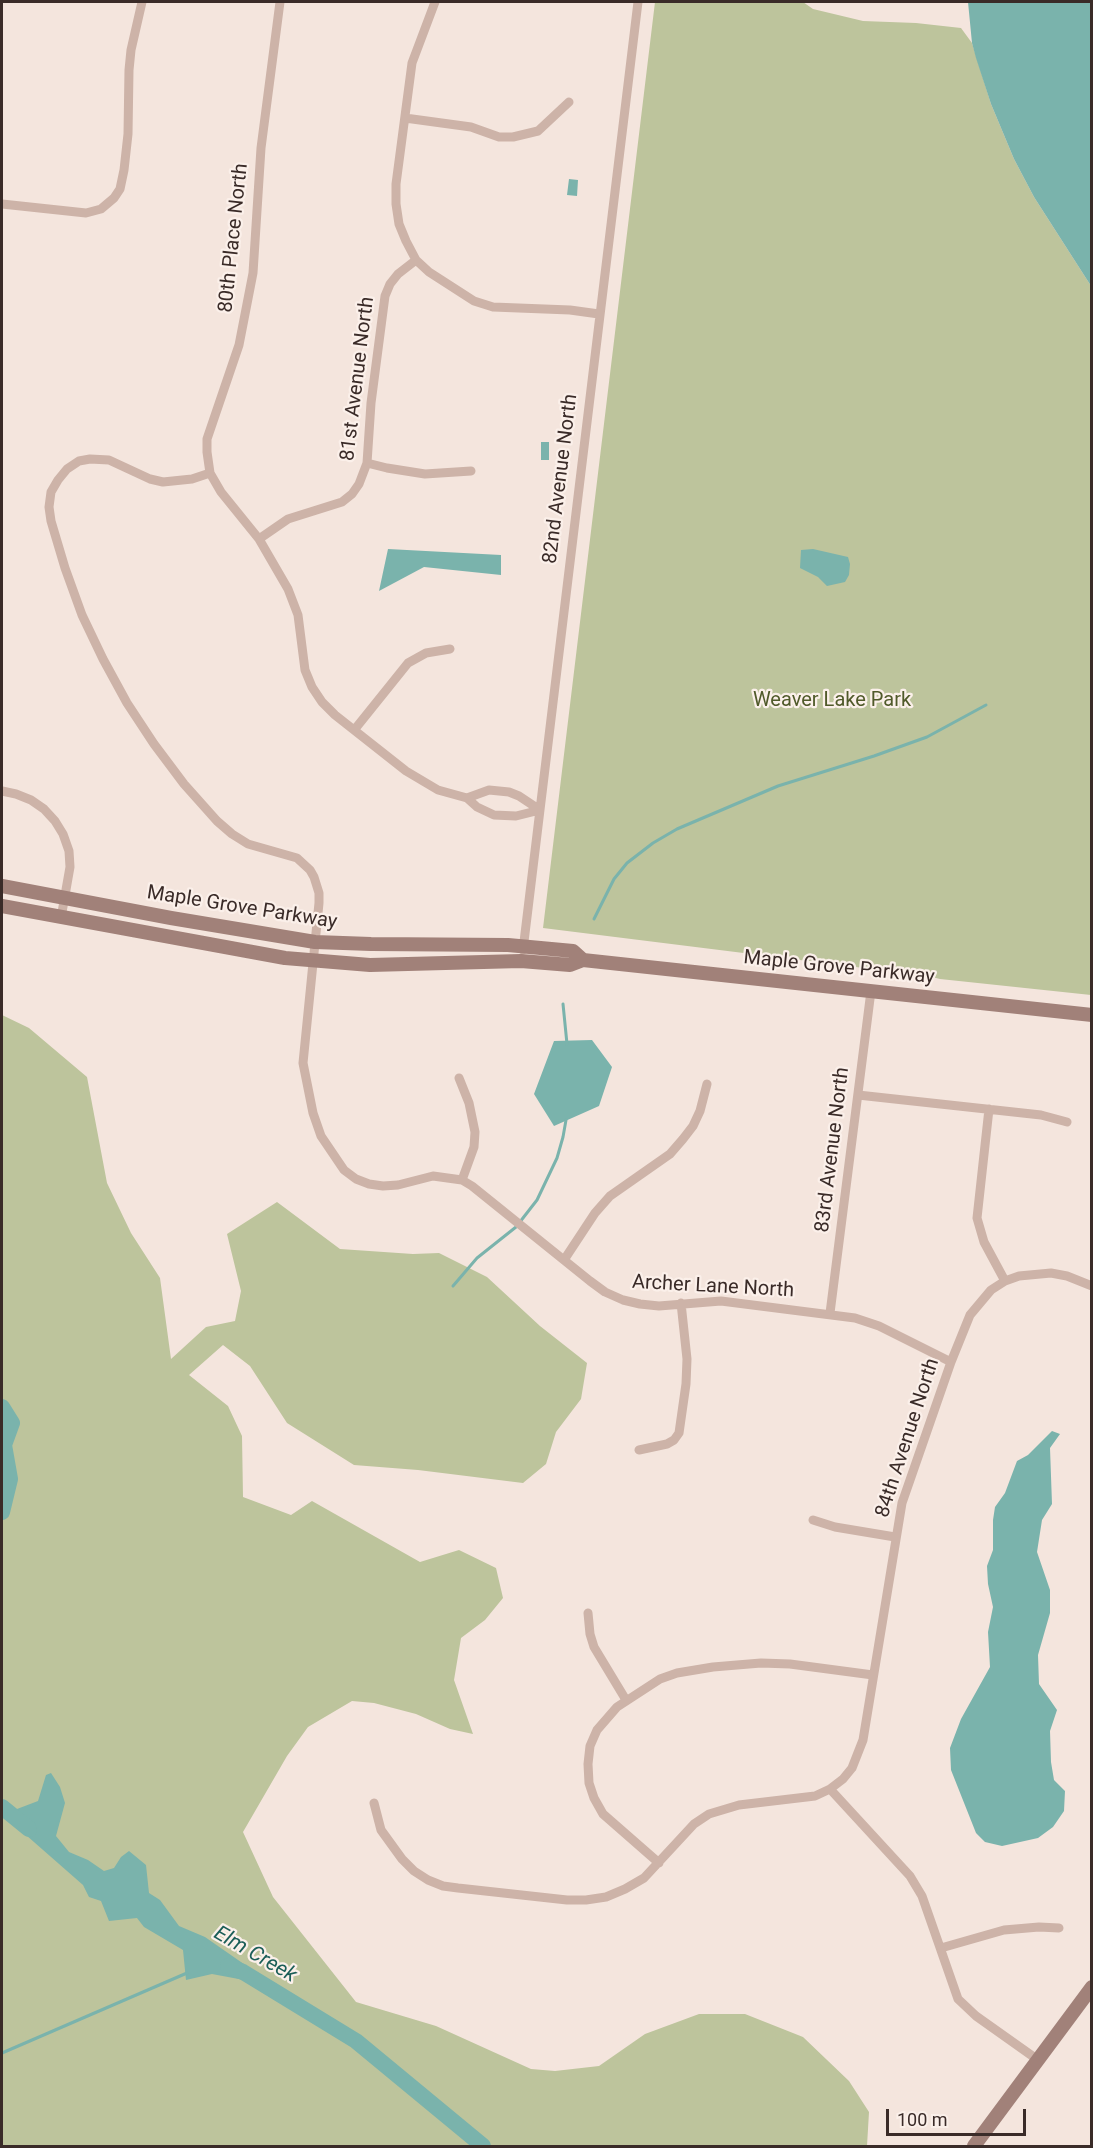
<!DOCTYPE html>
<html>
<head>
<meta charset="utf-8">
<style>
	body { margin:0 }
	#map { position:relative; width:1093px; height:2148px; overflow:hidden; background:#f4e5dd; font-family:Roboto,sans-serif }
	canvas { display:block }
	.frame { position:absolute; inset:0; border:3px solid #3a2b28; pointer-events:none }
	.scale { position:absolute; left:886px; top:2109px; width:140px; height:27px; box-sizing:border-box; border:3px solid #3a2b28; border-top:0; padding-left:8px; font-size:18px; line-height:21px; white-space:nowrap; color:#3a2b28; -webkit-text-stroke:4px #fbf0ea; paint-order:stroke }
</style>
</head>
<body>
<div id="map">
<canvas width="1093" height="2148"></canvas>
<div class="frame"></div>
<div class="scale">100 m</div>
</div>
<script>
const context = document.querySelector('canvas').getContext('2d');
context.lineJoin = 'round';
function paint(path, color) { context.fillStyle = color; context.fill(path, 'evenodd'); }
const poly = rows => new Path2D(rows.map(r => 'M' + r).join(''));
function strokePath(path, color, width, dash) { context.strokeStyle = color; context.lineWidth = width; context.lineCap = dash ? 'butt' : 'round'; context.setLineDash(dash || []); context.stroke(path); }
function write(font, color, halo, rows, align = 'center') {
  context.font = font + ' Roboto,sans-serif'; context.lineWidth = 4.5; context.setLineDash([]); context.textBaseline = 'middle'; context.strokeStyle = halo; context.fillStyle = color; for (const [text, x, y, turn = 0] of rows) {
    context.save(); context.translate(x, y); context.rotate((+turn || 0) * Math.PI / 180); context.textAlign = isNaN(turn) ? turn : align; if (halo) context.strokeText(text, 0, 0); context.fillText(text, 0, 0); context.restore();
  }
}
const green = poly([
	[655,2,803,2,813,9,863,21,916,23,961,28,972,43,991,104,1014,159,1034,197,1091,286,1091,995,940,979,928,976,543,928],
	[2,1015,29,1028,87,1077,107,1183,131,1233,160,1278,171,1359,206,1327,235,1321,241,1291,227,1234,277,1202,340,1249,413,1254,439,1253,487,1277,540,1326,587,1363,581,1399,556,1432,546,1464,523,1483,418,1470,354,1465,287,1423,250,1366,223,1345,189,1375,228,1406,242,1436,243,1497,291,1515,312,1501,420,1562,459,1550,496,1568,503,1598,485,1620,461,1638,454,1680,473,1734,450,1729,416,1714,374,1703,352,1701,308,1727,287,1756,243,1832,273,1897,356,2002,436,2026,531,2069,555,2071,599,2066,645,2034,699,2014,745,2014,803,2037,849,2081,869,2112,867,2146,2,2146]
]);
const water = poly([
	[968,2,1091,2,1091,286,1034,197,1014,159,991,104,976,58,972,43],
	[569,179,578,180,577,196,567,195],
	[541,442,549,442,549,460,541,460],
	[388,549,501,555,501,575,424,567,379,591],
	[813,549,848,557,850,564,849,575,845,582,827,586,818,577,800,568,801,550],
	[592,1040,612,1067,599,1106,554,1126,534,1094,554,1041],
	[1052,1431,1060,1434,1050,1448,1052,1504,1042,1520,1037,1552,1050,1590,1050,1613,1038,1655,1039,1684,1057,1710,1050,1731,1051,1762,1054,1780,1065,1791,1064,1811,1053,1827,1038,1838,1002,1846,985,1842,976,1833,951,1770,950,1748,961,1719,990,1667,988,1632,993,1607,988,1584,987,1566,993,1550,993,1520,995,1507,1005,1493,1017,1461,1028,1455],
	[51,1773,60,1787,65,1803,56,1836,69,1852,88,1860,104,1871,114,1868,121,1857,129,1851,146,1865,149,1893,160,1900,179,1926,205,1937,251,1969,244,1980,212,1974,186,1980,183,1950,144,1927,137,1918,109,1921,101,1901,89,1897,83,1885,10,1821,17,1809,38,1801,46,1775]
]);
const stream = poly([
	[594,919,614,879,627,863,653,843,677,829,778,786,874,756,927,737,986,705],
	[563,1004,567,1044],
	[453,1286,477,1258,516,1227,537,1200,557,1158,563,1137,566,1120],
	[2,2053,187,1973]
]);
const river = poly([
	[2,1407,12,1423,4,1445,10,1479,2,1512],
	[2,1807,29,1829],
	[228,1966,243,1972,356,2041,483,2146]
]);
const street = poly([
	[280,2,261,148,253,273,239,345,207,439,207,452,210,473,221,492,259,539,288,589,298,615,305,670,312,687,322,702,335,715,406,771,438,790,467,798,477,807,494,815,516,816,540,810],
	[435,2,412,63,396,184,396,204,399,224,406,241,416,260,429,272,474,301,493,307,570,310,599,314],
	[405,118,471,127,499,137,513,137,538,131,569,102],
	[2,204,86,213,101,209,114,198,120,189,124,170,128,134,129,70,131,50,142,2],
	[367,463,387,468,425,474,471,471],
	[210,473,192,479,163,482,150,479,109,460,90,459,79,461,67,469,58,480,51,492,49,507,51,521,65,568,82,615,103,659,127,703,154,744,184,784,217,821,232,834,248,844,297,858,310,870,314,877,319,893,319,903,303,1063,313,1113,321,1136,344,1170,356,1179,369,1184,383,1186,398,1185,433,1176,462,1180,472,1186,590,1281,605,1292,623,1300,640,1304,659,1306,721,1301,855,1318,879,1326,951,1362],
	[259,539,288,519,342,502,352,494,359,484,367,463,371,403,385,296,390,284,398,274,416,260],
	[355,729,408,663,426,653,450,649],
	[2,791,16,794,31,800,44,809,55,821,63,834,69,851,70,867,61,918],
	[467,798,489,790,509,792,519,796,540,810],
	[523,950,638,2],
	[459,1078,469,1103,475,1132,474,1147,462,1180],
	[858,1095,1041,1115,1067,1122],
	[989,1109,977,1218,984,1242,1005,1281],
	[564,1260,595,1213,610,1196,670,1154,683,1139,693,1126,700,1111,707,1084],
	[830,1313,871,991],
	[639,1450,667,1444,674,1440,679,1433,686,1384,687,1359,681,1303],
	[813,1520,835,1527,895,1537],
	[588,1613,590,1634,594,1647,626,1700],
	[830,1789,910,1876,922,1896,958,1999,976,2016,1038,2060],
	[374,1803,381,1830,402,1859,414,1871,428,1880,443,1886,458,1888,567,1900,586,1900,606,1897,625,1889,644,1878,694,1824,709,1814,739,1805,815,1796,830,1789,843,1779,852,1768,863,1740,902,1503,951,1362,970,1315,991,1290,1005,1281,1019,1276,1051,1273,1067,1276,1092,1286],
	[659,1863,603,1814,594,1798,589,1783,588,1764,590,1746,597,1730,617,1707,660,1679,677,1673,713,1667,761,1663,790,1664,873,1675],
	[941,1948,1004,1930,1039,1927,1059,1928]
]);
const secondary = poly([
	[2,886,171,918,315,942,371,944,508,945,573,951,583,960],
	[2,906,285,958,370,965,521,961,570,965,583,960,1092,1015],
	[974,2146,1092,1987]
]);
const streetNames = [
	["80th Place North",234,238,-84],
	["81st Avenue North",358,379,-83],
	["82nd Avenue North",561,479,-83],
	["Maple Grove Parkway",242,908,9],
	["Maple Grove Parkway",839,968,6],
	["83rd Avenue North",833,1150,-83],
	["Archer Lane North",713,1287,3],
	["84th Avenue North",908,1438,-72]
];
const parkNames = [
	["Weaver Lake Park",832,701]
];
const waterNames = [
	["Elm Creek",255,1955,30]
];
paint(green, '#bdc49c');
paint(water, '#7ab3ac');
strokePath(stream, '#7ab3ac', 3);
strokePath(river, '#7ab3ac', 16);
strokePath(street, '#cdb3a8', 9);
strokePath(secondary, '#a18179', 14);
write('20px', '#3a2b28', '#fbf0ea', streetNames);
write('20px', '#505a2a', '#fbf0ea', parkNames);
write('italic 21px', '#1b5e58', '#fbf0ea', waterNames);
</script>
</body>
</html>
